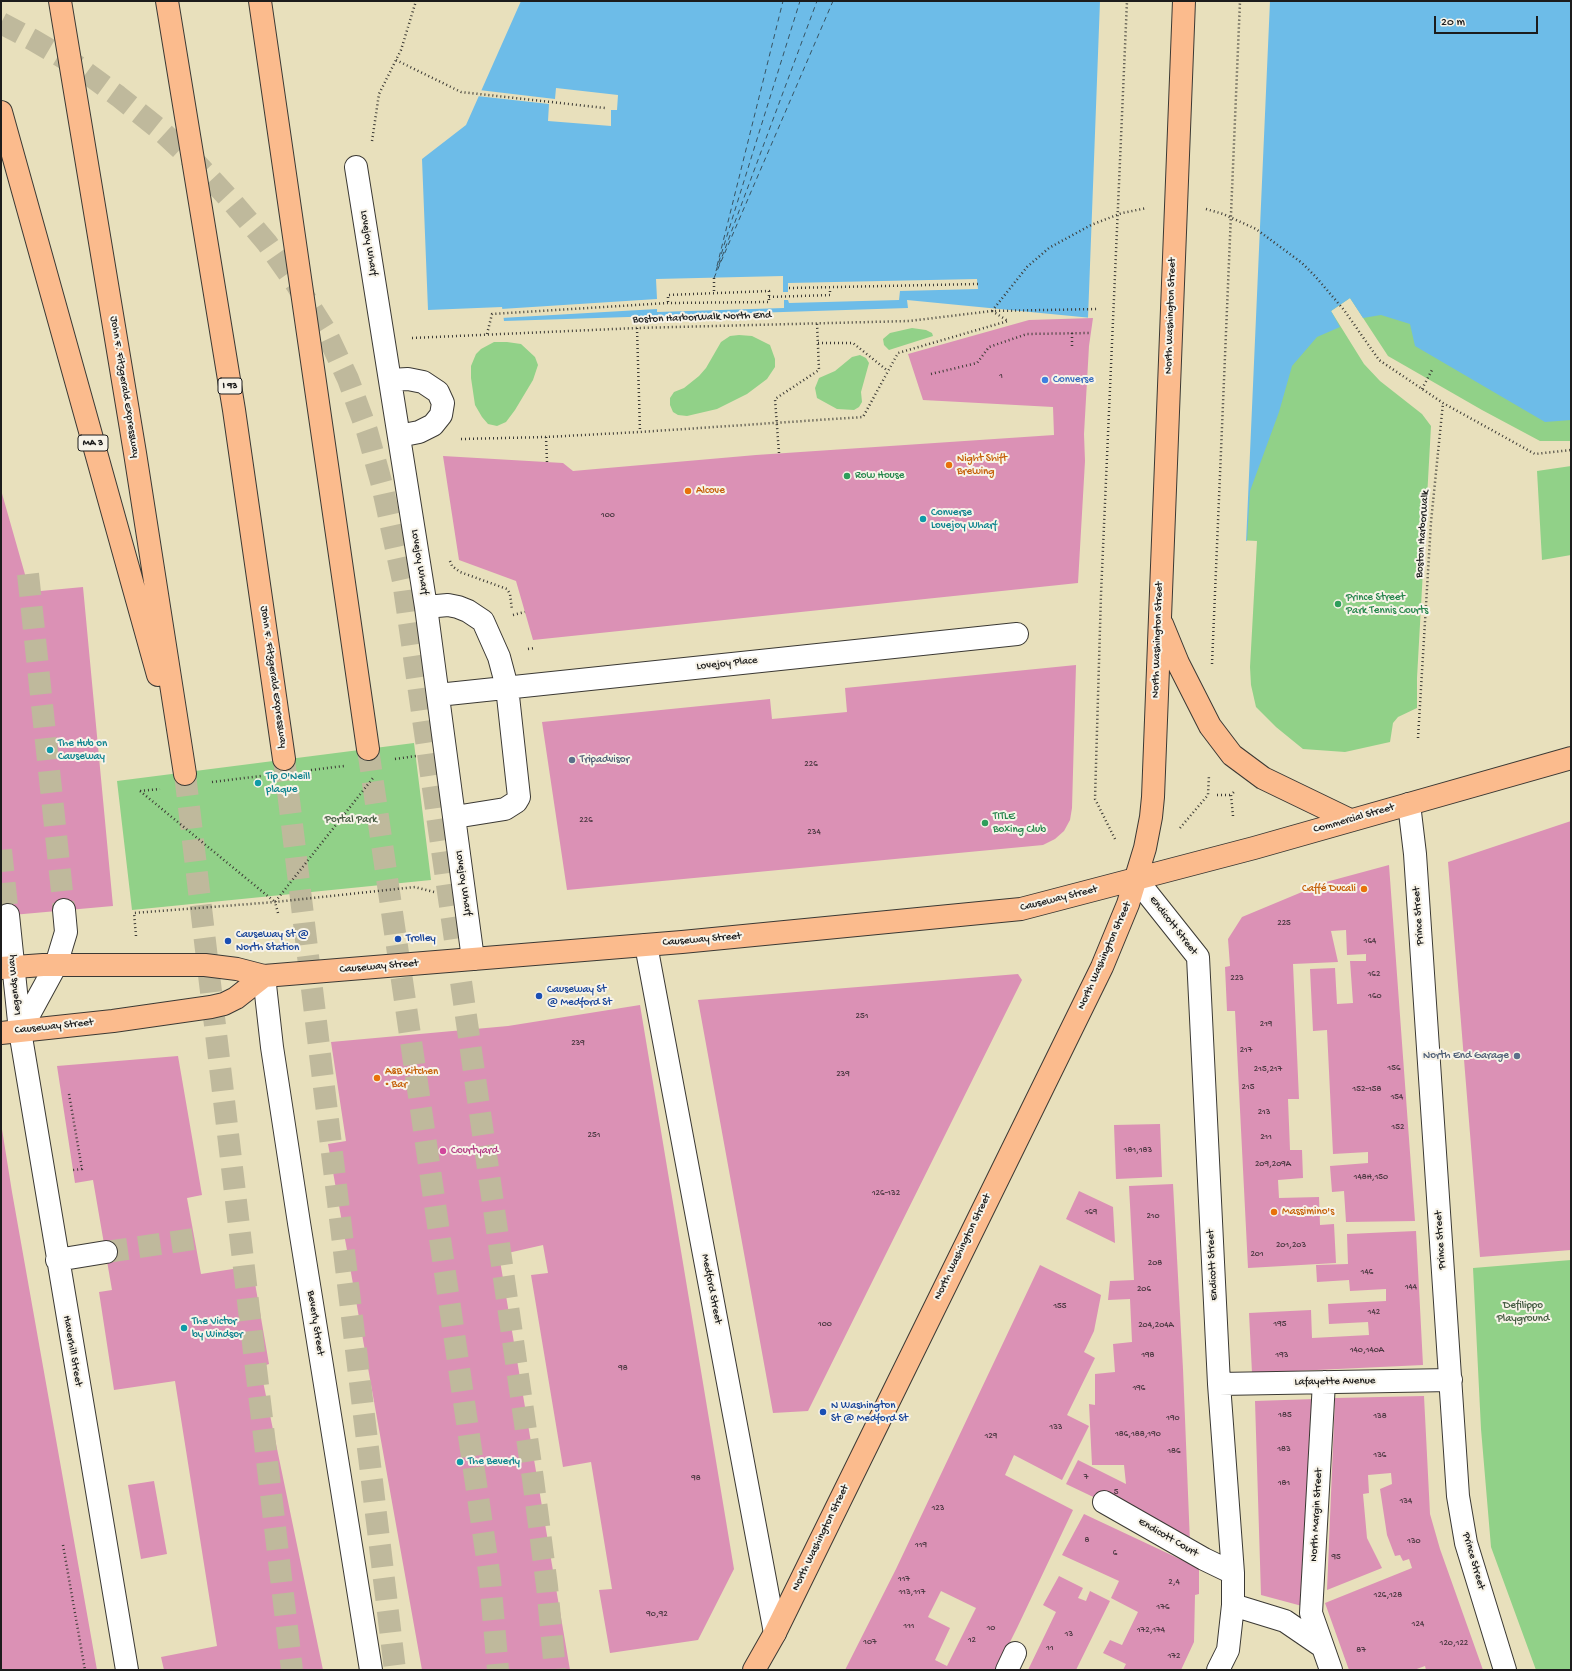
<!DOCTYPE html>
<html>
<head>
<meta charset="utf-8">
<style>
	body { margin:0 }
	#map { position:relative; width:1572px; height:1671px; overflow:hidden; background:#e8e0bc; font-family:"Gochi Hand",sans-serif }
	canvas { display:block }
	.frame { position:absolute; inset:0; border:2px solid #1c1c1c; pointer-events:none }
	.scale { position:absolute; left:1434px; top:16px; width:104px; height:18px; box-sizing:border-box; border:2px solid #1c1c1c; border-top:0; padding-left:5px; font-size:12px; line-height:14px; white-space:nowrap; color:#1c1c1c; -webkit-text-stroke:3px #f7f3e8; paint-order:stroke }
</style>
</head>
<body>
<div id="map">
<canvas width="1572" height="1671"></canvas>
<div class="frame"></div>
<div class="scale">20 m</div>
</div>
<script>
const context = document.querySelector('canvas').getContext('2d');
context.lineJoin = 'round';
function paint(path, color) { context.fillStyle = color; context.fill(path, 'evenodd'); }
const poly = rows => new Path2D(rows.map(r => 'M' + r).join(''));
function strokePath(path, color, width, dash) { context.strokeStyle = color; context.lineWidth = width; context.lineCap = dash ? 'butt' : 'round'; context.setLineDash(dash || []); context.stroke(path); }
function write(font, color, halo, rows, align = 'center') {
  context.font = font + ' "Gochi Hand",sans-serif'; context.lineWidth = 4; context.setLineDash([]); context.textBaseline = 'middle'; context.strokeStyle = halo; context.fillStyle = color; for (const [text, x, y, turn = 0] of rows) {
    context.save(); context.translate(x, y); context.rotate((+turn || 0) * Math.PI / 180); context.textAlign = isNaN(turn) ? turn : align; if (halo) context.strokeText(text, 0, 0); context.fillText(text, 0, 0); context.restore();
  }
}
const green = poly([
	[1328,279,1571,387,1571,441,1540,441,1482,410,1388,356,1350,298,1331,311,1364,364,1380,381,1422,414,1431,426,1417,678,1417,708,1398,717,1393,723,1390,742,1345,752,1303,749,1276,727,1256,707,1251,685,1250,667,1257,541,1162,536],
	[912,328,926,330,932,333,933,336,889,350,884,345,883,339,890,333],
	[739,335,752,336,770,345,775,359,775,367,767,379,747,394,717,409,687,416,678,415,673,412,670,405,670,398,674,392,684,388,699,376,706,368,721,342,730,336],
	[494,342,507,342,521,344,535,357,538,365,533,380,515,410,506,422,497,426,488,424,482,417,475,405,471,378,471,366,476,354,481,349],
	[860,355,866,358,869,363,861,392,862,402,859,407,854,410,837,409,817,398,815,388,819,378,835,371,852,357],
	[1571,466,1571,555,1542,560,1537,471],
	[414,743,431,880,132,910,117,781],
	[1571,1260,1571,1670,1536,1670,1491,1547,1481,1429,1473,1268]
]);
const water = poly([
	[521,1,1571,1,1571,420,1545,422,1415,346,1410,324,1381,315,1363,318,1350,298,1331,311,1340,327,1317,337,1292,366,1279,412,1250,491,1247,541,1162,536,1092,318,907,300,908,308,504,321,502,307,428,310,422,159,466,125]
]);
const pier = poly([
	[1100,1,1270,1,1246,543,1091,535,1090,534,1083,450],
	[556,88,618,95,617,110,611,110,611,126,548,121,549,104,477,96,479,90,555,99],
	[783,276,783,292,788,292,788,283,977,279,978,289,900,291,899,300,789,303,788,300,784,300,784,308,657,312,657,309,501,318,501,309,657,299,656,279]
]);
const ferry = poly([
	[719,265,817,1],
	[717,266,783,1],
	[716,271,800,1],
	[714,278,833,1]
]);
const building = poly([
	[1093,318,1089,346,1084,434,1085,461,1078,583,533,640,516,581,459,560,443,456,563,463,573,471,756,455,1054,435,1053,407,923,400,908,354,1029,320],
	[1,490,30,592,83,587,113,906,1,916],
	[1076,665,1072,808,1070,820,1064,831,1055,839,1043,845,567,890,542,722,770,699,772,719,847,712,845,688],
	[1571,821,1571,1250,1480,1257,1448,862],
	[1389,865,1415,1221,1346,1222,1344,1191,1332,1192,1330,1166,1368,1163,1368,1152,1333,1154,1327,1030,1313,1031,1310,969,1335,968,1337,1004,1353,1003,1350,961,1366,961,1366,954,1347,955,1346,930,1331,931,1338,962,1293,964,1299,1099,1288,1099,1290,1150,1302,1150,1303,1178,1278,1180,1279,1198,1319,1197,1320,1225,1334,1224,1336,1263,1248,1268,1235,1011,1227,1011,1225,967,1230,966,1228,939,1242,917,1326,882],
	[1018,974,1022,980,808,1411,773,1413,698,1000],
	[640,1005,734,1569,698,1640,610,1653,599,1590,612,1589,591,1462,563,1467,531,1275,548,1273,543,1245,499,1255,570,1670,422,1670,328,1144,346,1141,331,1042,508,1026],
	[178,1056,202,1195,187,1198,201,1274,252,1266,269,1364,260,1367,323,1670,164,1670,161,1657,217,1646,175,1381,114,1390,99,1292,112,1290,93,1180,75,1183,57,1066],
	[1,1123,12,1192,97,1670,1,1670],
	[1160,1124,1162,1177,1116,1179,1114,1125],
	[1173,1184,1183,1369,1190,1543,1066,1484,1078,1460,1126,1484,1124,1465,1092,1465,1089,1404,1095,1405,1095,1374,1115,1372,1113,1344,1132,1342,1130,1299,1108,1300,1110,1281,1134,1280,1129,1186],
	[1079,1191,1113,1207,1115,1243,1066,1219],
	[1416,1231,1423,1365,1252,1373,1249,1313,1311,1310,1312,1338,1369,1335,1368,1322,1329,1324,1328,1304,1386,1301,1386,1289,1350,1291,1349,1280,1317,1282,1316,1265,1348,1264,1347,1234],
	[1040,1265,1101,1295,1094,1331,1084,1352,1095,1358,1067,1415,1089,1426,1062,1480,1014,1455,1005,1475,1073,1510,1017,1628,996,1670,845,1670,896,1569],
	[941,1591,976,1608,947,1666,935,1660,950,1628,928,1617],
	[1424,1396,1430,1514,1440,1549,1483,1670,1426,1670,1425,1666,1414,1670,1349,1670,1325,1603,1412,1568,1409,1559,1403,1561,1400,1555,1395,1556,1387,1535,1380,1489,1392,1484,1391,1473,1368,1475,1369,1493,1363,1494,1367,1538,1382,1568,1327,1590,1335,1398],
	[1315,1399,1302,1606,1261,1595,1255,1401],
	[154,1481,167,1554,141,1559,128,1485],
	[1084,1514,1199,1568,1199,1594,1195,1595,1194,1642,1181,1670,1123,1670,1126,1664,1103,1653,1110,1640,1122,1645,1138,1612,1111,1598,1119,1581,1062,1555],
	[1059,1576,1083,1588,1078,1598,1086,1601,1090,1591,1110,1601,1076,1670,1028,1670,1056,1612,1043,1605]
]);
const minorTunnel = poly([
	[28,574,64,910],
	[1,850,8,915],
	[106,1252,194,1239]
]);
const highwayTunnel = poly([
	[1,23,33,40,77,66,118,96,159,129,197,164,234,204,267,243,296,284,325,330,348,379,367,431,382,485,403,581,533,1479,547,1586,555,1670],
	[368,749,490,1579,498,1670],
	[284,759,395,1670],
	[185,774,292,1670]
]);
const path = poly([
	[396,60,461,92,605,108],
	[372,141,379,94,401,50,416,1],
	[1206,209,1223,214,1256,229,1302,263,1315,276,1344,310,1379,360,1443,403,1535,454,1571,450],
	[714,278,714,293],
	[789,288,978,284],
	[769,297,830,295,830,288],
	[992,311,1027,267,1049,248,1091,225,1122,213,1147,208],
	[992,311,1008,321],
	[637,328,640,432],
	[487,334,492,314,668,303,769,302,769,291,668,295,668,303],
	[412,338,637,328,909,321,992,311,1098,309],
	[818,343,853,343,888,371],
	[1072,346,1072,333],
	[931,374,977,363,989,347,1027,334,1090,333],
	[1422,389,1432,370],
	[546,437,547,462],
	[461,439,546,437,640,432,863,417,898,353,1008,321],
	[779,453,775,399,819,370,817,323],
	[450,561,452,566,460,572,507,589,510,594,512,610],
	[513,615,525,612],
	[528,649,535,648],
	[1212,664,1240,1],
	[1418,738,1431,522,1443,403],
	[395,759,416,756],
	[311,770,344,766],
	[212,782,261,776],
	[140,791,160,789],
	[140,791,275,902],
	[1217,795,1231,795],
	[1233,816,1231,795,1234,792],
	[1180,828,1208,795,1209,775],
	[1115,839,1095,799,1101,594,1127,1],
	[278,913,275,902,373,778],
	[136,936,134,913,275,902,415,887,434,892],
	[69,1094,82,1169,73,1170],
	[63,1545,85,1670]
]);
const minor = poly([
	[356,167,426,607,473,959],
	[390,380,408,379,423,382,438,392,443,403,441,415,433,425,419,432,399,436],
	[426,607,448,605,458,607,468,611,483,621,499,657,507,687,519,797,516,802,505,809,455,817],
	[438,695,1017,634],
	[1409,804,1415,854,1458,1496,1466,1543,1505,1670],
	[1136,879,1198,957,1219,1384,1233,1573,1233,1605,1228,1650,1218,1670],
	[8,915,20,1031,127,1670],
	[646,945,775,1633],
	[264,976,272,1047,299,1223,371,1670],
	[20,1031,56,965,66,932,64,910],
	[57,1260,106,1252],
	[1324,1382,1311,1613,1331,1670],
	[1219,1384,1451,1380],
	[1104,1502,1204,1559,1233,1573],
	[1233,1605,1285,1621,1323,1647],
	[1007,1670,1015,1653]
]);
const major = poly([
	[1162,624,1178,663,1210,726,1232,755,1263,778,1350,820],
	[1,968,43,965,205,965,237,969,264,976,682,942,1021,909,1254,848,1571,758],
	[1,1033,113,1021,211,1007,224,1004,236,998,264,976],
	[754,1670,775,1633,1102,967,1128,904,1145,848,1151,817,1153,797,1184,1]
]);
const highway = poly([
	[60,1,135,453,185,774],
	[167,1,234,410,284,759],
	[260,1,368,749],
	[1,112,158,675]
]);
const markers = [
	[1045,380,4,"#3f7fe0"],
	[949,465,4,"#e8710a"],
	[847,476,4,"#2e9e5b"],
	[688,491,4,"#e8710a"],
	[923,519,4,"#0f9aa8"],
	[1338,604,4,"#2e9e5b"],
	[50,750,4,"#0f9aa8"],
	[572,760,4,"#5c6f8a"],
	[258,783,4,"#0f9aa8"],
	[985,823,4,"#2e9e5b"],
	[1364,889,4,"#e8710a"],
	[398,939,4,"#1a4fb4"],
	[228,941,4,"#1a4fb4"],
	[539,996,4,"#1a4fb4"],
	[1517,1056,4,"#5c6f8a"],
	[377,1078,4,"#e8710a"],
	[443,1151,4,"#d1479c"],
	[1274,1212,4,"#e8710a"],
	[184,1328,4,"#0f9aa8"],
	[823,1412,4,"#1a4fb4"],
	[460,1462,4,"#0f9aa8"]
];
const numberNames = [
	["1",1001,377],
	["100",608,516],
	["226",811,765],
	["226",586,821],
	["234",814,833],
	["225",1284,924],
	["164",1370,942],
	["162",1374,975],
	["223",1237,979],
	["160",1375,997],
	["251",862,1017],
	["219",1266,1025],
	["239",578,1044],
	["217",1246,1051],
	["156",1394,1069],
	["215,217",1268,1070],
	["239",843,1075],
	["215",1248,1088],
	["152-158",1367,1090],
	["154",1397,1098],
	["213",1264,1113],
	["152",1398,1128],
	["251",594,1136],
	["211",1266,1138],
	["181,183",1138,1151],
	["209,209A",1273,1165],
	["148H,150",1371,1178],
	["126-132",886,1194],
	["169",1091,1213],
	["210",1153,1217],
	["201,203",1291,1246],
	["201",1257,1255],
	["208",1155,1264],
	["146",1367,1273],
	["144",1411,1288],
	["206",1144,1290],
	["155",1060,1307],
	["142",1374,1313],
	["100",825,1325],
	["195",1280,1325],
	["204,204A",1156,1326],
	["140,140A",1367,1351],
	["198",1148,1356],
	["193",1282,1356],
	["98",623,1369],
	["196",1139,1389],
	["185",1285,1416],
	["138",1380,1417],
	["190",1173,1419],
	["133",1056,1428],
	["186,188,190",1138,1435],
	["129",991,1437],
	["183",1284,1450],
	["186",1174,1452],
	["136",1380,1456],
	["7",1086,1478],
	["98",696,1479],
	["181",1284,1484],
	["5",1116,1493],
	["134",1406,1502],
	["123",938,1509],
	["8",1087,1541],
	["130",1414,1542],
	["119",921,1546],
	["6",1115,1554],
	["95",1336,1558],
	["117",904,1580],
	["2,4",1174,1583],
	["113,117",912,1593],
	["126,128",1388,1596],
	["176",1163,1608],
	["90,92",657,1615],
	["124",1418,1625],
	["111",909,1627],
	["10",991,1629],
	["172,174",1151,1631],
	["13",1069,1635],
	["12",972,1641],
	["107",870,1643],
	["120,122",1454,1644],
	["11",1050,1649],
	["87",1361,1651],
	["172",1174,1657]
];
const shields = [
	[230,386,24],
	[93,443,30]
];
const shieldNames = [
	["I 93",230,386],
	["MA 3",93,443]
];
const streetNames = [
	["Lovejoy Wharf",368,243,81],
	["North Washington Street",1171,316,-88],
	["Boston HarborWalk North End",702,318,-2],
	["John F. Fitzgerald Expressway",124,387,81],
	["Boston HarborWalk",1423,534,-86],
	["Lovejoy Wharf",419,562,81],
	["North Washington Street",1158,640,-88],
	["Lovejoy Place",727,664,-6],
	["John F. Fitzgerald Expressway",273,677,82],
	["Commercial Street",1354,819,-16],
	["Lovejoy Wharf",463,883,82],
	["Causeway Street",1059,899,-14],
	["Prince Street",1419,916,-94],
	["Endicott Street",1173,926,52],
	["Causeway Street",702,940,-5],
	["North Washington Street",1105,956,-66],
	["Causeway Street",379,967,-5],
	["Legends Way",15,985,-96],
	["Causeway Street",54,1027,-6],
	["Prince Street",1441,1240,-94],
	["North Washington Street",963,1247,-64],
	["Endicott Street",1213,1265,-93],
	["Medford Street",711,1289,79],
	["Beverly Street",315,1323,81],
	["Haverhill Street",72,1351,80],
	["Lafayette Avenue",1335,1382,-1],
	["North Margin Street",1317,1515,-87],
	["North Washington Street",821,1538,-64],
	["Endicott Court",1168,1538,30],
	["Prince Street",1473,1561,74]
];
const shopNames = [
	["Converse",1053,380]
];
const foodNames = [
	["Night Shift",957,459],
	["Brewing",957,472],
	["Alcove",696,491],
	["Caffé Ducali",1356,889,"right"],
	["A&B Kitchen",385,1072],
	["• Bar",385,1085],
	["Massimino's",1282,1212]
];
const leisureNames = [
	["Row House",855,476],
	["Prince Street",1346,598],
	["Park Tennis Courts",1346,611],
	["TITLE",993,817],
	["Boxing Club",993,830]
];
const cultureNames = [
	["Converse",931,513],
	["Lovejoy Wharf",931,526],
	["The Hub on",58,744],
	["Causeway",58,757],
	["Tip O'Neill",266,777],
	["plaque",266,790],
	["The Victor",192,1322],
	["by Windsor",192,1335],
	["The Beverly",468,1462]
];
const serviceNames = [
	["Tripadvisor",580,760],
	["North End Garage",1509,1056,"right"]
];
const parkNames = [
	["Portal Park",351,820],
	["Defilippo",1523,1306],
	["Playground",1523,1319]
];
const transitNames = [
	["Causeway St @",236,935],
	["North Station",236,948],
	["Trolley",406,939],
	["Causeway St",547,990],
	["@ Medford St",547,1003],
	["N Washington",831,1406],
	["St @ Medford St",831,1419]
];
const hotelNames = [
	["Courtyard",451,1151]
];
paint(green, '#91d188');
paint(water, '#6dbce8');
paint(pier, '#e8e0bc');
strokePath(ferry, '#385463', 1, [5, 4]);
paint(building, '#db91b5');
strokePath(minorTunnel, '#bfb99c', 22, [22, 11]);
strokePath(highwayTunnel, '#bfb99c', 22, [22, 11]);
strokePath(minor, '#3b3934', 24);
strokePath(major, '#3b3934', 24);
strokePath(highway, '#3b3934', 24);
strokePath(path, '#3b3934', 2.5, [1, 3]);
strokePath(minor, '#fff', 22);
strokePath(major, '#fbbb8d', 22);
strokePath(highway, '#fbbb8d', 22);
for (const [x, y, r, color] of markers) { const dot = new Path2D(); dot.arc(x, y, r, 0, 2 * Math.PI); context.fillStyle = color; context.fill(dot); strokePath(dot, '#f7f3e8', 1.5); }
write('9px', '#4c3942', null, numberNames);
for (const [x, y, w] of shields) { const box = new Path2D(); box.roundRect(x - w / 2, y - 8, w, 16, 3); context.fillStyle = '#f7f3e8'; context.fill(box); strokePath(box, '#1c1c1c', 1); }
write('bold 10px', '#1c1c1c', null, shieldNames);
write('11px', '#1c1c1c', '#f7f3e8', streetNames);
write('11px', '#366cbe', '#f7f3e8', shopNames, 'left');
write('11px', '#c56008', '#f7f3e8', foodNames, 'left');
write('11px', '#27864d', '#f7f3e8', leisureNames, 'left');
write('11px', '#0d838f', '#f7f3e8', cultureNames, 'left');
write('11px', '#4e5e75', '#f7f3e8', serviceNames, 'left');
write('11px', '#455b42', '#f7f3e8', parkNames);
write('11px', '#164399', '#f7f3e8', transitNames, 'left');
write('11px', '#b23c85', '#f7f3e8', hotelNames, 'left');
</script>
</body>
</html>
